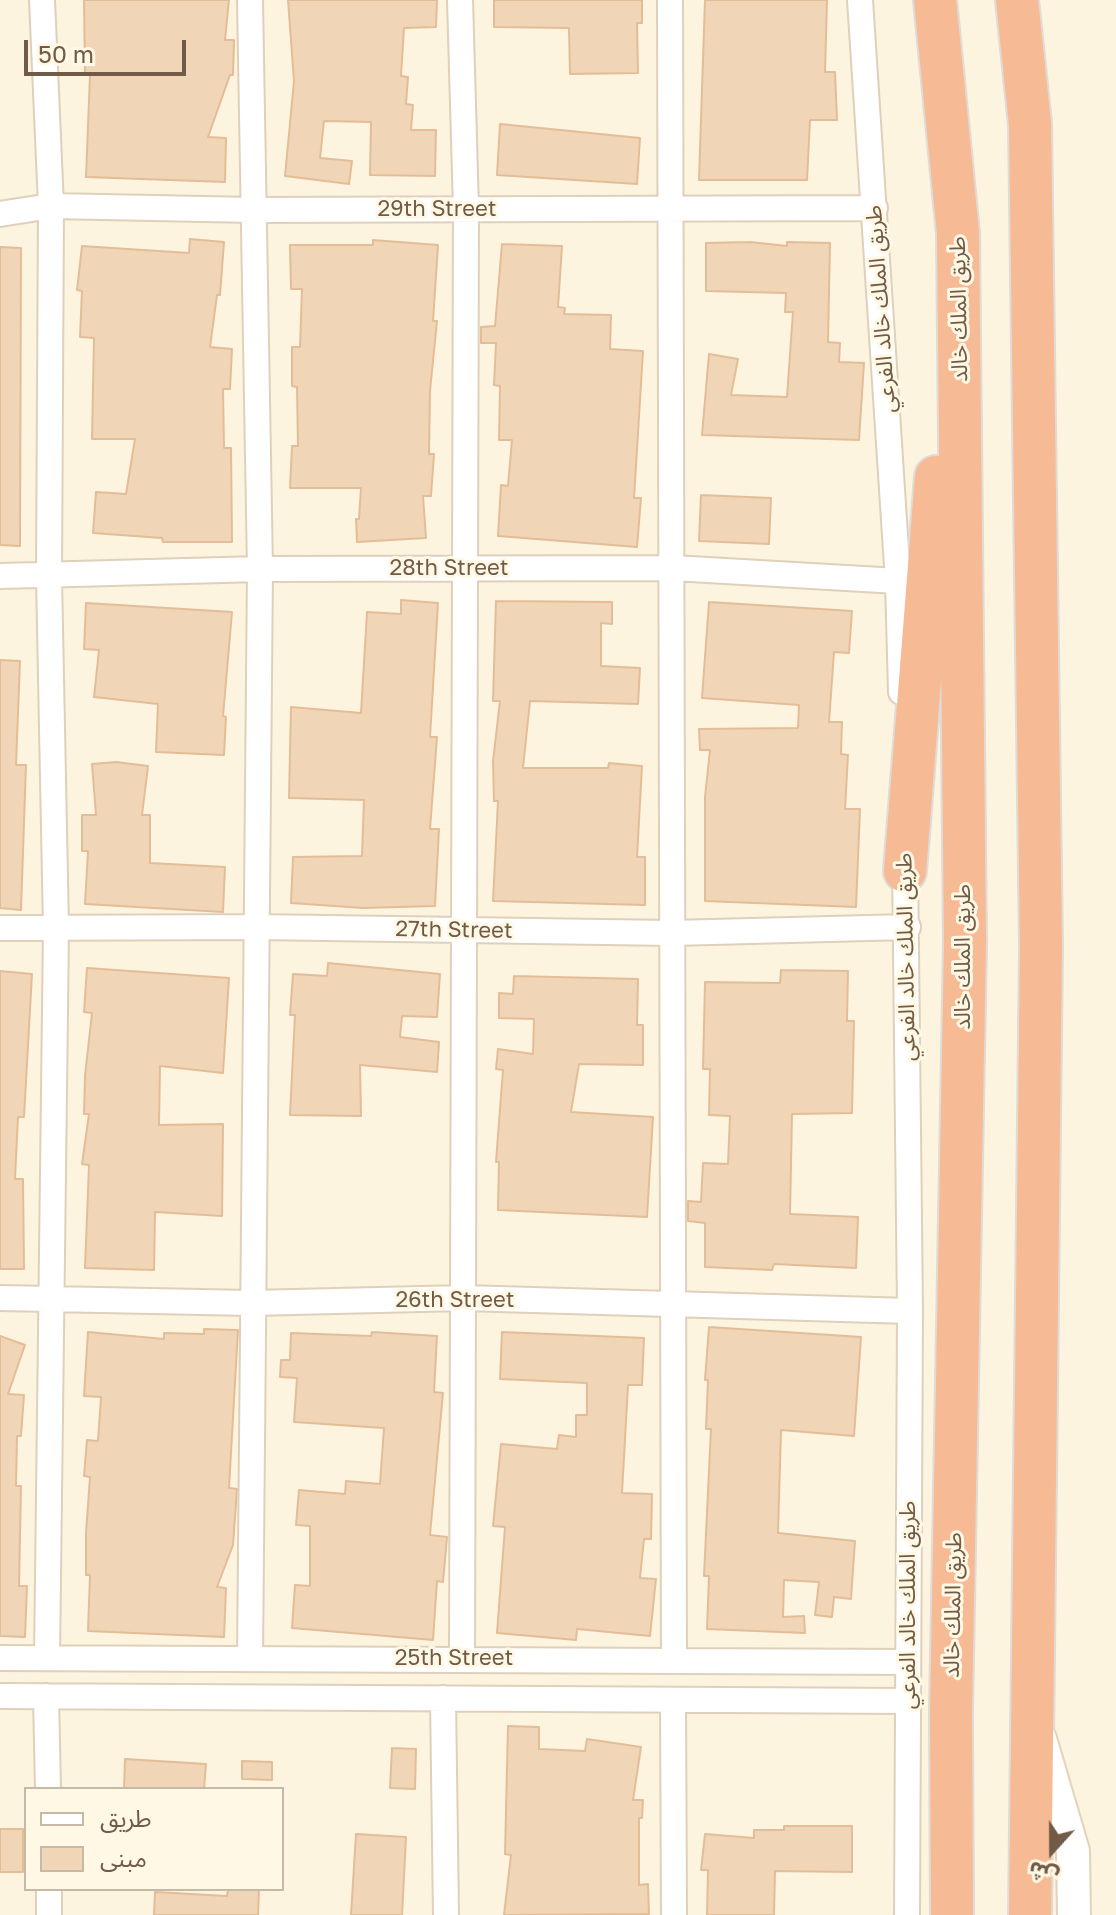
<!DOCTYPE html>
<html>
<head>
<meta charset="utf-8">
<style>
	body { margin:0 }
	#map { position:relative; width:1116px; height:1915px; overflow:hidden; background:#fcf4df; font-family:"Golos Text","Noto Sans Arabic",sans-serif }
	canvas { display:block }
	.legend { position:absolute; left:24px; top:1787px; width:260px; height:104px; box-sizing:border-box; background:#fff8e4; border:2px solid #c6b9a5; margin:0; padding:10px 14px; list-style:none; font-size:24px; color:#715b47 }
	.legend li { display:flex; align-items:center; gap:16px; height:40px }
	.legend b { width:40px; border:2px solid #c6b9a5 }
	.north { position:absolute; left:1012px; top:1811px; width:80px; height:80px; -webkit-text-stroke:6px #fff8e4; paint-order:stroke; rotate:201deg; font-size:22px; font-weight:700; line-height:32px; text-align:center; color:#715b47 }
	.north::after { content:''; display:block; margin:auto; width:28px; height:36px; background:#715b47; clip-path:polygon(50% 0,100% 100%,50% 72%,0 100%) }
	.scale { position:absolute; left:24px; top:40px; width:162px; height:36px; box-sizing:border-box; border:4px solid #715b47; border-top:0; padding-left:10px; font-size:24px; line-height:28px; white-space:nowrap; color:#715b47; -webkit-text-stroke:6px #fff8e4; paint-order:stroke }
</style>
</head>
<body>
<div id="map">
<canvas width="1116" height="1915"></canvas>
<ul class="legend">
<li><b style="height:10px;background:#fff"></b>طريق</li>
<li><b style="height:22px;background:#f1d5b7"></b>مبنى</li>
</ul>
<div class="north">ش</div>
<div class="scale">50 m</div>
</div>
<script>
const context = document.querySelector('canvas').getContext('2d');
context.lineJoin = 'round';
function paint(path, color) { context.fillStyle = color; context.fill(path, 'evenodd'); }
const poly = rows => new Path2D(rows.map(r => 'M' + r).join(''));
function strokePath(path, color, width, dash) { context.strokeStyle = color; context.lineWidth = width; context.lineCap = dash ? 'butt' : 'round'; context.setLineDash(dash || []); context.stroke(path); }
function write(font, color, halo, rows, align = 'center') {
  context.font = font + ' "Golos Text","Noto Sans Arabic",sans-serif'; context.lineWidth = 6; context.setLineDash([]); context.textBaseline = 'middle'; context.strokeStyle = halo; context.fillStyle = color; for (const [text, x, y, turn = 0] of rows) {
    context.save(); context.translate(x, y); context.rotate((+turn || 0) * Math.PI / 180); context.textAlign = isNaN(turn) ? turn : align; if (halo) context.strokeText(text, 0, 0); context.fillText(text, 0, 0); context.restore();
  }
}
const building = poly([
	[84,0,229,0,225,40,234,40,233,75,230,75,208,137,226,138,225,182,86,177,90,75,85,75,84,0],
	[288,0,437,0,436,27,404,28,401,76,408,77,406,104,413,105,411,130,436,130,435,176,370,175,371,122,324,121,320,158,352,161,349,184,285,176,294,81,288,0],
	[494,0,642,0,642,23,637,23,638,73,570,74,569,28,494,27,494,0],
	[705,0,827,0,825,72,835,72,837,120,810,120,807,180,699,180,705,0],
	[500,124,640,138,637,184,497,175,500,124],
	[190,239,224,242,220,295,217,295,210,347,232,349,230,389,223,389,224,448,231,448,232,542,163,542,162,538,93,533,96,492,126,494,135,439,92,439,94,338,80,337,82,291,77,290,82,246,189,253,190,239],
	[373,240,438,245,433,321,437,321,430,391,429,454,434,454,431,496,423,496,426,538,357,542,356,519,359,519,361,488,290,488,292,446,298,446,297,387,292,386,292,347,300,347,302,289,291,289,290,245,373,245,373,240],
	[750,242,787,246,787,242,830,243,828,342,840,343,839,362,864,363,859,440,702,435,709,354,738,359,731,395,787,397,793,312,785,312,786,293,706,291,706,243,750,242],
	[502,244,562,246,558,307,565,308,564,314,611,315,610,349,643,351,634,498,641,498,637,547,498,536,501,485,508,486,512,440,499,440,500,386,494,385,496,343,481,343,481,327,495,326,502,244],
	[0,247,21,248,20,546,0,545,0,247],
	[701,495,771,498,769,544,699,541,701,495],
	[401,600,438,603,430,737,437,737,430,829,439,829,435,906,363,908,291,903,293,857,362,856,364,800,289,798,291,707,361,713,367,612,401,614,401,600],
	[496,601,612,602,612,624,601,623,601,666,640,668,638,704,530,701,523,768,608,768,609,763,642,766,637,857,645,857,645,905,493,901,498,801,494,801,493,761,500,701,493,701,496,601],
	[709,602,852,611,849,653,834,652,829,722,842,722,841,754,848,755,845,809,860,809,856,907,705,901,705,797,710,750,700,750,699,729,798,728,799,705,702,698,709,602],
	[86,603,232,612,223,716,226,717,224,755,156,752,158,704,94,697,99,650,84,649,86,603],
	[0,660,20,661,16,765,26,765,21,910,0,908,0,660],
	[116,762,148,766,142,815,150,815,150,863,225,867,223,912,85,904,88,851,82,851,82,815,96,815,92,764,116,762],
	[328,963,440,974,437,1017,402,1016,400,1037,439,1042,437,1072,360,1065,361,1116,290,1115,295,1015,290,1015,293,974,327,976,328,963],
	[87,968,229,978,223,1073,160,1066,159,1125,223,1124,222,1216,155,1212,154,1270,85,1268,89,1165,82,1164,89,1114,84,1114,85,1076,92,1013,84,1012,87,968],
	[781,970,848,971,847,1021,854,1021,852,1113,792,1114,790,1214,858,1217,856,1268,774,1264,772,1270,705,1267,705,1223,688,1221,688,1201,701,1202,703,1163,728,1164,730,1116,709,1115,710,1069,703,1069,705,982,780,983,781,970],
	[0,971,32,974,24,1117,18,1117,15,1179,23,1179,24,1269,0,1269,0,971],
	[514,976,638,979,637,1025,643,1025,643,1065,579,1064,571,1112,653,1117,647,1217,498,1210,499,1162,496,1162,503,1070,496,1069,498,1049,533,1054,534,1019,499,1018,499,993,513,994,514,976],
	[709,1327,861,1337,854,1436,781,1430,778,1533,855,1541,851,1599,834,1597,832,1617,815,1615,819,1582,784,1580,783,1617,804,1616,805,1633,707,1629,709,1576,704,1576,711,1429,706,1429,708,1380,705,1380,709,1327],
	[204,1329,238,1330,229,1488,237,1489,233,1545,217,1587,226,1588,224,1637,88,1631,90,1575,86,1575,86,1533,90,1477,84,1476,87,1440,98,1441,101,1397,84,1396,88,1332,164,1339,164,1333,204,1334,204,1329],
	[372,1332,437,1336,434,1392,443,1393,430,1535,447,1537,443,1582,437,1581,433,1640,292,1628,295,1585,310,1586,310,1526,296,1525,299,1490,345,1494,346,1481,380,1484,384,1428,294,1422,297,1378,280,1377,281,1360,290,1360,291,1333,371,1336,372,1332],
	[502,1332,644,1338,642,1385,628,1385,622,1493,652,1494,651,1539,644,1539,640,1578,656,1579,650,1636,577,1629,576,1640,497,1633,505,1527,493,1526,501,1444,557,1449,559,1435,576,1437,576,1415,587,1415,587,1383,500,1379,502,1332],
	[0,1336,25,1345,8,1394,24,1395,21,1436,17,1436,16,1486,21,1486,19,1586,27,1586,25,1637,0,1636,0,1336],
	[508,1726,539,1727,539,1749,585,1751,587,1739,641,1747,633,1800,643,1800,642,1818,639,1818,639,1885,648,1884,649,1914,504,1915,511,1855,505,1854,508,1726],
	[392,1748,416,1749,415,1789,390,1788,392,1748],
	[125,1759,206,1764,204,1789,124,1789,125,1759],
	[242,1761,272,1762,272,1780,242,1779,242,1761],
	[784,1826,852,1826,852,1872,775,1871,774,1915,707,1915,708,1870,701,1870,705,1834,754,1838,754,1830,784,1830,784,1826],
	[0,1829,23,1829,23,1872,0,1872,0,1829],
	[356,1834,406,1837,402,1915,351,1915,356,1834],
	[228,1889,259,1889,258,1915,154,1915,155,1892,227,1896,228,1889]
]);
const street = poly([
	[42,0,51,206,49,577,56,929,47,1658],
	[460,0,466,209,462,1657],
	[670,0,674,1660],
	[860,0,898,581,901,692],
	[0,214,51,206,254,210,875,208],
	[0,576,260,569,673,568,898,581],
	[905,861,910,1311,907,1915],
	[0,928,256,927,672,933,908,927],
	[0,1298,251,1303,464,1298,910,1311],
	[0,1658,908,1662],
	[250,1658,260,569,250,0],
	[0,1696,907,1701],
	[46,1696,48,1789],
	[443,1698,446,1915],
	[673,1700,674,1915],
	[49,1889,49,1915]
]);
const secondary = poly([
	[1040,1739,1073,1851,1074,1915]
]);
const highway = poly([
	[935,0,958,233,965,943,951,1712,952,1915],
	[1017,0,1030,124,1041,947,1030,1915],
	[905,871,936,477]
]);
const streetNames = [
	["29th Street",437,209],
	["طريق الملك خالد الفرعي",881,309,-94],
	["طريق الملك خالد",959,309,-91],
	["28th Street",449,568],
	["27th Street",454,930,1],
	["طريق الملك خالد الفرعي",906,957,-91],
	["طريق الملك خالد",963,957,-90],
	["26th Street",455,1300],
	["طريق الملك خالد الفرعي",908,1605,-90],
	["طريق الملك خالد",953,1605,-89],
	["25th Street",454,1658]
];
paint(building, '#f1d5b7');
strokePath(building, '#e3bd97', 2);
strokePath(street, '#dfd0bb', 28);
strokePath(secondary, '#e4d2b9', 36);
strokePath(highway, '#e0dbd7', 46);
strokePath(street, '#fff', 24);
strokePath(secondary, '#fff', 32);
strokePath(highway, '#f6ba95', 42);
write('22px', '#715b47', '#fff8e4', streetNames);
</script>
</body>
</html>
